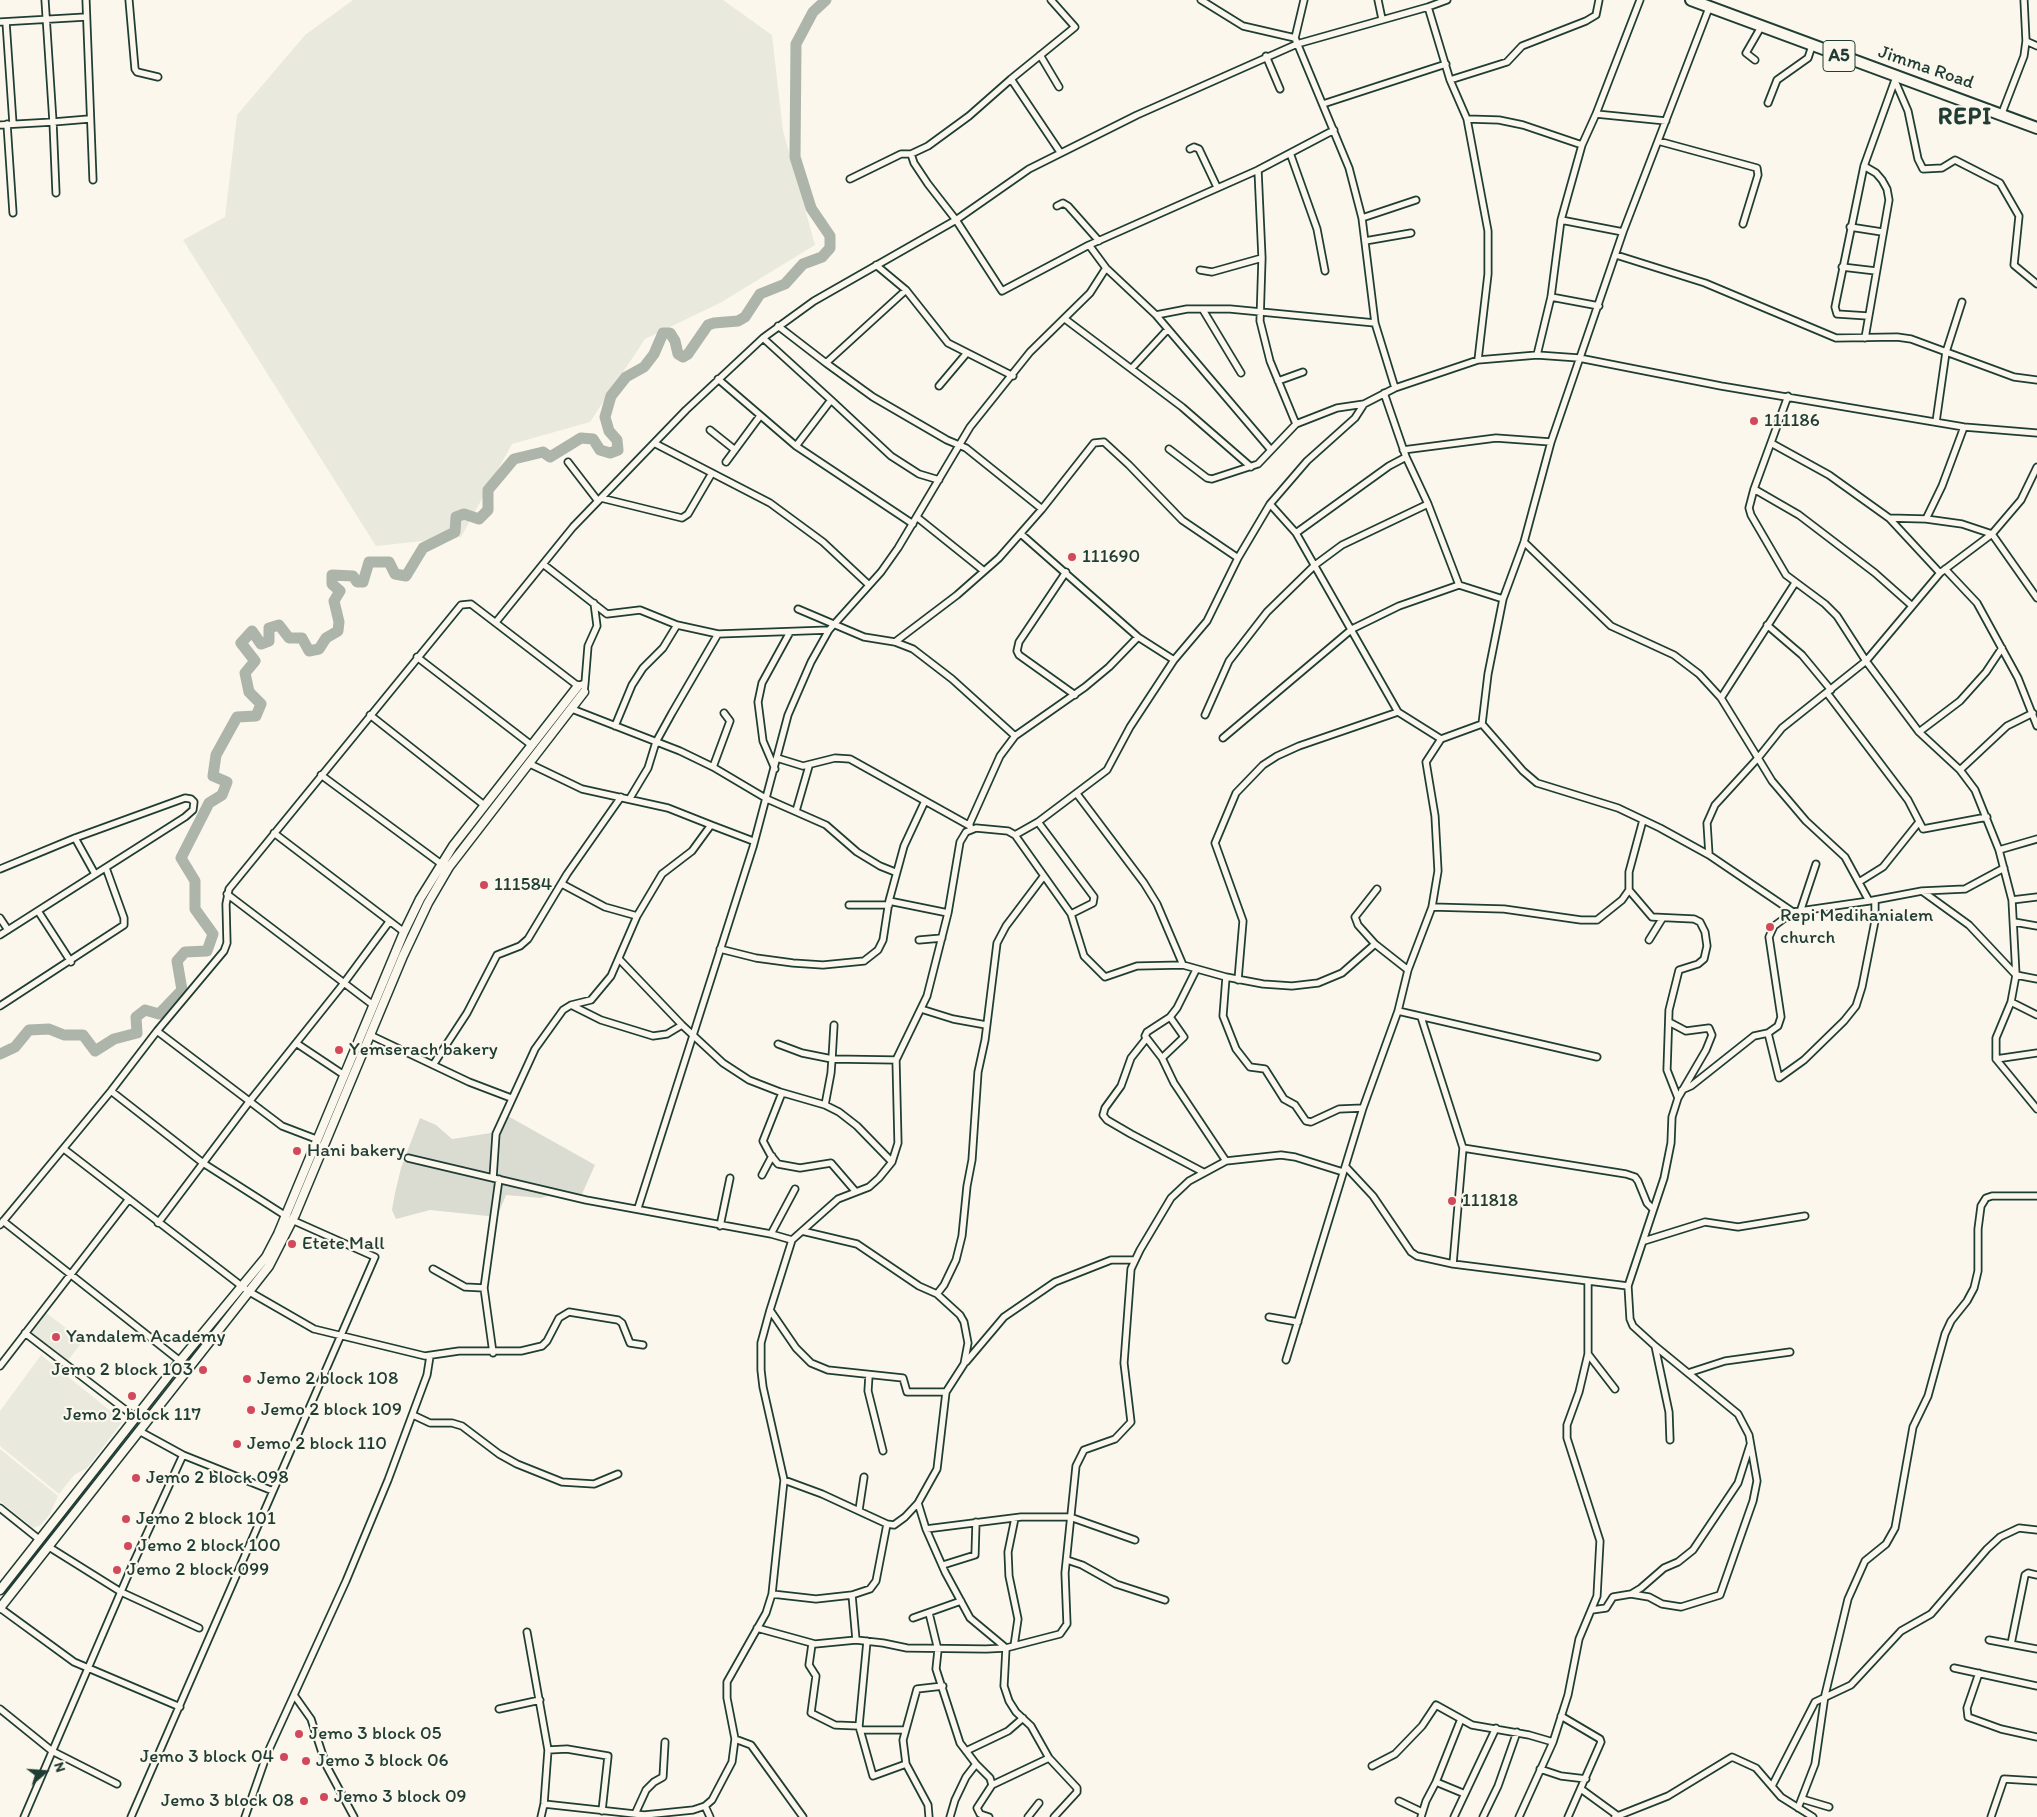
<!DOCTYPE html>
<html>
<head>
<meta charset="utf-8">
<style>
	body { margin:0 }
	#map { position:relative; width:2037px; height:1817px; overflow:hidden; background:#fbf7ec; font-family:Itim,sans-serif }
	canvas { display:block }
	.north { position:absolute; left:20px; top:1747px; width:50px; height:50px; -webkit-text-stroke:4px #fbf7ec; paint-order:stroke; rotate:72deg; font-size:14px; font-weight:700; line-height:20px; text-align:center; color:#1f3d34 }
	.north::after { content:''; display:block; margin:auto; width:18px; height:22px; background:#1f3d34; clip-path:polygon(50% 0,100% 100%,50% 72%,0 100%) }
</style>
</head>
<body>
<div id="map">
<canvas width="2037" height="1817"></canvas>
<div class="north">N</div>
</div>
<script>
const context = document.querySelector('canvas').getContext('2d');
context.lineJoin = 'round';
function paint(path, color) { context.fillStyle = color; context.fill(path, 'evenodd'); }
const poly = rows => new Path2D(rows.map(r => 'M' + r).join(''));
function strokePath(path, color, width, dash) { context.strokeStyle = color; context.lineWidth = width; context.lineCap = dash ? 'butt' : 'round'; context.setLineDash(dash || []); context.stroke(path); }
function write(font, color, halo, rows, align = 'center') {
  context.font = font + ' Itim,sans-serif'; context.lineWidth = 4.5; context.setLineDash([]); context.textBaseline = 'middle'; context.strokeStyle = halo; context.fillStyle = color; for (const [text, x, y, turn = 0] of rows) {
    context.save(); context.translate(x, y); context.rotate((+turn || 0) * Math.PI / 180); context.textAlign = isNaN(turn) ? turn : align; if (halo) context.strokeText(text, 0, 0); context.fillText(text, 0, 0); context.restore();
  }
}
const built = poly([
	[353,0,723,0,772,35,783,131,815,245,720,303,645,339,590,422,512,444,461,537,376,546,183,240,225,217,237,115,305,35],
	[45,1312,83,1341,66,1363,29,1333],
	[41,1355,123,1421,87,1468,74,1475,59,1494,0,1446,0,1411],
	[0,1449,58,1496,50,1514,41,1525,33,1528,0,1501]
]);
const green = poly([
	[506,1115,595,1165,582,1194,560,1192,541,1198,506,1195,497,1217,430,1210,396,1219,392,1210,395,1193,401,1168,420,1118,436,1125,452,1139,491,1133]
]);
const river = poly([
	[0,1054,15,1047,29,1030,49,1029,64,1035,83,1035,95,1051,114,1039,137,1033,136,1017,145,1010,159,1014,182,990,177,961,185,952,207,951,213,934,195,909,195,881,181,858,209,803,222,795,227,782,213,776,216,755,237,717,256,716,261,704,249,692,245,673,255,661,241,643,252,631,261,644,269,641,269,628,279,625,289,638,302,638,309,651,319,649,326,638,338,631,339,622,334,601,340,591,332,584,332,575,353,576,357,582,363,582,369,562,389,562,395,574,406,576,423,548,455,532,456,517,464,514,479,519,488,510,488,490,514,459,543,452,550,457,581,438,593,439,600,450,610,453,618,450,617,440,609,431,605,417,611,396,626,377,644,367,654,354,663,333,670,333,675,341,678,354,683,357,688,354,708,325,714,323,738,321,745,317,760,294,785,284,803,264,822,257,830,248,830,236,811,208,795,157,796,44,813,12,826,0]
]);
const minor = poly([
	[86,0,93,180],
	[129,0,135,69,137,72,158,77],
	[1051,0,1075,27,1011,79,1060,152],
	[1201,0,1243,26,1295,38],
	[1304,0,1295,38,1349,168,1362,218,1375,323,1395,388],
	[1378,0,1382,19],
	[1640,0,1596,114,1666,121],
	[1428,7,1450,80,1467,119,1488,231,1488,274,1478,360],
	[1709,8,1623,232,1551,442,1524,542,1503,599,1488,674,1482,724,1523,771,1537,783,1618,808,1660,828,1709,855,1793,912,1869,901],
	[0,22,86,17],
	[6,22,13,124],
	[2026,41,2037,46],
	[1040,55,1059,87],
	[1266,56,1280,89],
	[1755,60,1746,53,1761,27],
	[1450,80,1507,62,1522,46,1586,21,1596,15,1599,0],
	[1895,81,1908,111,1918,159,1923,169,1942,168,1955,160,2000,183,2019,216,2014,265,2037,284],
	[1768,103,1777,80,1808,58,1812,46],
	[1323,104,1446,64],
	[2002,113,2024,56,2026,41,2024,0],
	[1467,119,1499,120,1523,125,1582,145],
	[7,124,13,213],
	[0,125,53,122,45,0],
	[1658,141,1757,168,1758,175,1743,224],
	[1190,149,1194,147,1199,149,1217,187],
	[1290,153,1317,229,1325,271],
	[911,154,914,163,928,184,956,220,1002,291,1089,245,1258,170,1334,130],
	[1864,166,1876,173,1882,180,1887,189,1889,200,1865,338],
	[1258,170,1262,258,1260,321,1270,361,1296,424],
	[850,179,901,154,911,154,928,146,969,116,1011,79],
	[56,193,53,122,89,119],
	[1057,206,1063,203,1068,206,1099,241],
	[1362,218,1416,200],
	[1561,220,1623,232],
	[1850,227,1882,232],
	[1365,241,1411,233],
	[1089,245,1106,268,1156,315,1271,450],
	[1616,255,1705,283,1836,338,1897,337,1911,339,2014,377,2037,380],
	[876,265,906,290,948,343,1013,376],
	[1842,267,1876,271],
	[1200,270,1212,272,1262,258],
	[1551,297,1599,306],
	[1203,310,1241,373],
	[1156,315,1187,309,1230,309,1375,323],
	[1868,316,1837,314,1835,307,1864,166,1895,80],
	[1065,319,1182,407,1251,467],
	[778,326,826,363,906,290],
	[763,338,831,400,796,446],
	[1537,355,1551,297,1561,220,1582,145,1596,114],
	[826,363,873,397,947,440,966,448,1042,509,1094,443,1104,442,1129,465,1182,520,1238,558],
	[1132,368,1168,329],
	[718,379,796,446,913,524],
	[1278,381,1303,372],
	[939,386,966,354],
	[1384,393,1406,457,1428,504,1459,585],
	[1788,396,1754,489,1749,508,1751,515,1786,575,1825,604,1837,616,1866,661,1919,732,1960,770,1975,790,1999,850,2012,900,2016,975,2037,979],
	[831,400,891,456,919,474,939,480],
	[1936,422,1946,352,1962,302],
	[710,430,735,450],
	[654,443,770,503,823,542,869,585],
	[1771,443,1829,475,1889,518,1940,573],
	[1169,449,1207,478,1212,479,1258,464,1296,424,1337,408,1364,404,1395,388,1478,360,1537,355,1579,358,1721,386,1964,427,2037,433],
	[1403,450,1496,438,1551,442],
	[568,462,598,501],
	[726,462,760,416],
	[1754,489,1799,515,1875,573,1911,605],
	[601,498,682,518,688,514,712,473],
	[1270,504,1296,533,1398,712,1441,739,1482,724],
	[918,518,984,571],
	[1889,518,1926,519,1962,524,1992,534,2037,598],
	[1926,519,1942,486,1964,427],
	[1296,533,1389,466,1406,457],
	[1021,534,1138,637,1174,660],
	[1524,542,1611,626,1674,655,1699,674,1721,698,1758,758,1782,728,1866,661,1940,573,1992,534,2021,500,2037,467],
	[543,564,607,614,640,610,677,625],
	[1945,569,1977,603,2018,678,2037,726],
	[1066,572,1019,642,1017,651,1019,655,1075,695],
	[798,609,864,637,895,642,913,649,952,679,1015,736],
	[496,622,573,527,686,410,763,338,814,301,956,220,1029,169,1137,115,1297,44,1428,7,1447,0],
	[1767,625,1802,655,1831,690],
	[895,642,957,595,999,558,1042,509],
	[417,657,530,744],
	[585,683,588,646,597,626,594,603],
	[1827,693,1908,800,1923,829,1987,817],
	[1721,698,1795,583],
	[572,709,680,751,713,767,767,799,826,825,857,852,880,866,895,872],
	[370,715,484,805],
	[1205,715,1229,661,1267,612,1315,565,1342,545,1428,504],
	[615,726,632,685,643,668,663,648,677,625,718,634],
	[1919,732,1960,701,1986,672,2002,648],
	[1223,738,1352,629,1399,606,1459,585,1503,599],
	[777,758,803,766,835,758,850,759,970,826],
	[530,764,582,789,668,808,711,825],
	[713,767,730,721,724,713],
	[775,769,763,741,758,702,762,683,790,632],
	[1960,770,2007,726,2033,713],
	[321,775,440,863],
	[1077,794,1144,883,1157,904,1183,965],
	[630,798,648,768,656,742,672,713,718,634,829,630],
	[925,801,904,846,889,901,948,913],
	[796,811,809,766],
	[1038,822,1094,897,1093,903,1071,914],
	[969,825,1000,756,1015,736,1085,687,1109,667,1138,637],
	[274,833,404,932],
	[1015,835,1071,914,1084,956,1105,977,1137,966,1183,965,1226,977,1263,984,1292,986,1318,983,1342,973,1375,944,1408,970],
	[75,838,95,874],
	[1999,850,2037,839],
	[1709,855,1707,823,1715,805,1758,758,1772,781,1806,821,1845,857,1869,901,1922,891],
	[2004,868,1965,889,1922,891,1969,925,2016,975,2011,1002,1996,1038,1996,1059,2037,1053],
	[0,869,75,838,185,798,191,799,194,802,193,810,185,817,0,935],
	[1859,882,1883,867,1919,822],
	[562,884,605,907,637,916],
	[1629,890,1652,917,1694,919,1700,922,1705,932,1707,946,1704,959,1698,964,1679,970,1669,1010,1667,1070,1678,1098],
	[227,894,373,1005],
	[2012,900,2037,897],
	[849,905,889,905],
	[1432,907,1504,909,1581,920,1597,920,1622,900,1629,890,1629,872,1643,820],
	[38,911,71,962],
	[1800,912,1816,864],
	[0,918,8,930],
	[2014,922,2037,926],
	[919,940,942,938],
	[1649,940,1662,919],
	[1375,944,1358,925,1355,917,1377,889],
	[720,949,756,958,793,963,823,965,864,961,878,950,883,940,889,901],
	[619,959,682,1025,723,1063,749,1080,780,1092,825,1105,839,1112,857,1126,892,1162],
	[1196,970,1177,1008,1170,1017,1147,1032,1145,1036,1162,1058,1174,1083,1226,1161],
	[1226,977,1223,1016,1236,1049,1250,1067,1265,1069,1284,1099,1295,1105,1306,1121,1311,1122,1339,1109,1363,1108],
	[1238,980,1243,921,1215,843,1236,793,1263,765,1277,756,1299,746,1398,712],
	[2011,1002,2037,1015],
	[571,1005,601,1020,653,1036,667,1034,682,1025],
	[0,1006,124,925,124,918,106,868],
	[921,1009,953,1019,986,1025],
	[1398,1011,1597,1057],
	[1421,1017,1463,1148,1453,1264,1628,1286,1664,1178,1671,1143,1672,1117,1678,1098,1706,1050,1712,1035,1709,1028,1686,1031,1669,1022],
	[157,1031,282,1126,316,1139],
	[1768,1033,1779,1078,1804,1060,1844,1021,1856,1006,1862,987,1875,921,1875,900],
	[370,1035,469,1082,511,1098],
	[1146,1039,1131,1058,1121,1086,1105,1108,1103,1115,1107,1120,1131,1134,1203,1172],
	[296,1043,344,1075],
	[778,1044,802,1053,832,1059,834,1025],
	[1162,1058,1184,1037,1170,1017],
	[1996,1059,2037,1109],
	[433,1065,467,1013,497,955,520,946,528,939,567,874,621,797],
	[1682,1090,1691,1086,1754,1036,1768,1033,1778,1026,1781,1017,1769,937,1774,926,1793,912],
	[111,1091,203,1163,286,1216],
	[782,1093,763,1141,770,1154,778,1164,800,1168,831,1163,856,1192],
	[825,1105,831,1073,832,1059,896,1060],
	[1463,1148,1626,1174,1635,1177,1638,1181,1647,1203,1653,1209],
	[64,1149,248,1291,314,1329,425,1356,459,1351,521,1351,542,1346,547,1341,559,1318,569,1312,618,1320,622,1323,630,1343,643,1345],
	[408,1158,586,1200,771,1234,792,1240,838,1199,869,1187,879,1178,892,1162,898,1143,896,1060,927,996,948,913,960,842,966,832,976,828,1008,831,1015,835,1038,822,1107,770,1130,727,1174,660,1207,621,1238,558,1270,504,1307,461,1355,418,1364,404],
	[1346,1167,1373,1196,1411,1252,1417,1256,1453,1264],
	[762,1175,772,1156],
	[493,1178,496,1134,535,1049,563,1010,571,1005,591,1000,611,976,637,916,662,874,692,851,711,825,753,841],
	[638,1208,753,847,788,715,811,662,829,630,881,572,898,548,970,427,1030,352,1090,293,1106,268],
	[3,1221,180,1361],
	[158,1223,249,1102,344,983,389,922],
	[0,1225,111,1091,157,1031,224,951,227,943,226,904,229,889,461,605,471,604,578,686,585,683,584,692],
	[720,1226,730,1178],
	[802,1231,857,1244,919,1286,937,1294,944,1285,956,1260,962,1236,967,1186,972,1160,978,1072,985,1040,997,943,1006,926,1043,877],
	[771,1234,795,1189],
	[792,1240,770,1310,796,1348,811,1363,828,1370,903,1378,907,1392,946,1392,964,1364,968,1343,964,1322,960,1315,937,1294],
	[1644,1241,1705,1222,1738,1227,1805,1216],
	[433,1269,465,1287,484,1288],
	[1628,1286,1630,1319,1633,1326,1655,1346,1669,1412,1670,1440],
	[1269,1317,1298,1322],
	[25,1333,136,1418],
	[493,1353,484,1288,499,1179],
	[1588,1354,1615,1389],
	[1286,1360,1363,1108,1398,1011,1408,970,1432,907,1438,871,1435,816,1426,762,1441,739],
	[966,1362,1004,1317,1055,1282,1111,1260,1134,1260],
	[0,1366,129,1199],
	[1688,1373,1725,1361,1790,1352],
	[869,1375,868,1391,883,1451],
	[946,1392,937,1469,918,1503,926,1529,945,1572,970,1618,1006,1648],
	[413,1415,430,1423,452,1423,462,1426,499,1454,517,1464,562,1482,594,1484,618,1474],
	[141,1432,183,1455,273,1491],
	[784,1480,822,1494,887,1524,894,1525,905,1517,918,1503],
	[0,1508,40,1540],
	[859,1510,864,1477],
	[887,1524,876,1581,870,1589,852,1595,856,1640,883,1643,907,1648,986,1649,1006,1648,1060,1634,1067,1624,1065,1573,1076,1466,1084,1450,1115,1439,1131,1422,1124,1363,1131,1269,1140,1250,1171,1198,1189,1181,1226,1161,1281,1155,1295,1157,1343,1172],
	[926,1529,1021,1517,1070,1517,1135,1540],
	[49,1547,121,1592,199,1628],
	[1067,1560,1082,1565,1116,1584,1165,1600],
	[943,1565,975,1555,976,1522],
	[772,1594,816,1599,852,1595],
	[1631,1594,1649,1597,1662,1604,1681,1607,1720,1595,1753,1501,1757,1481,1749,1435,1738,1414,1655,1346],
	[0,1608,74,1662,180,1707],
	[1592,1610,1606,1608,1613,1597,1631,1594,1641,1588,1664,1568,1678,1562,1693,1550,1738,1483,1750,1445],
	[929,1613,938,1650,936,1669,960,1743,976,1764,990,1778,992,1785],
	[913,1618,961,1601],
	[757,1628,815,1644,856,1640],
	[527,1632,548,1750,544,1804,541,1817],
	[1989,1640,2037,1649],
	[867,1641,859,1726,873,1776,906,1764,903,1740,917,1689,943,1686],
	[812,1644,809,1665,816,1676,811,1713,835,1725,859,1726],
	[2011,1644,2025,1575,2028,1573,2037,1575],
	[1014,1646,1018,1619,1009,1576,1008,1552,1015,1518],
	[1006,1648,1004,1686,1009,1701,1016,1712,1031,1726,1049,1758,1077,1788,1077,1792,1054,1817],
	[1954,1668,2037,1686],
	[1979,1673,1967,1708,1968,1717,2001,1729,2037,1737],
	[294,1695,311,1719,326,1765,354,1817],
	[0,1709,52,1751,117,1784],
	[499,1709,540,1700],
	[1561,1716,1600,1739,1601,1742,1568,1817],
	[1461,1719,1436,1782,1465,1794],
	[860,1730,905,1730],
	[735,1739,751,1745,803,1817],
	[548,1750,567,1749,608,1756,602,1811],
	[966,1751,1008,1731,1023,1718],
	[906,1764,928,1805,929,1817],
	[1372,1766,1395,1754,1422,1726,1436,1705,1472,1725,1529,1735,1553,1742],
	[1540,1769,1561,1776,1586,1779],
	[1772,1786,1815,1702,1851,1685,1901,1631,1931,1614,1987,1549,2000,1537,2019,1528,2037,1530],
	[1581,1789,1618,1816],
	[1802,1799,1829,1807],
	[1399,1801,1422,1812],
	[544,1804,644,1815,693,1810,705,1806,712,1800,732,1762,735,1739,727,1698,727,1682,766,1613,772,1594,784,1480,763,1387,761,1370,761,1343,770,1310],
	[705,1806,710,1817],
	[1798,1808,1815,1764,1825,1695,1848,1599,1865,1561,1886,1544,1895,1528,1913,1427,1928,1396,1945,1334,1951,1321,1967,1301,1974,1288,1978,1271,1978,1229,1981,1206,1986,1198,1992,1196,2037,1196],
	[635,1814,646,1790,654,1782,663,1777,665,1742],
	[24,1817,132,1566,183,1455],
	[131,1817,375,1257,292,1220],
	[245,1817,267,1754,346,1581,388,1480,427,1375,430,1356],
	[950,1817,955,1800,966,1777,976,1764],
	[989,1817,980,1814,977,1808,992,1785,1049,1758],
	[1028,1817,1039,1803],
	[1421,1817,1426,1801,1436,1782],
	[1454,1817,1496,1728],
	[1483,1817,1498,1786,1517,1732],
	[1519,1817,1553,1742,1568,1695,1579,1639,1597,1596,1600,1541,1567,1438,1567,1425,1579,1392,1588,1354,1588,1281],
	[1615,1817,1668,1796,1732,1757,1756,1768,1781,1797,1813,1817],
	[1991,1817,2004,1779,2037,1781]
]);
const tertiary = poly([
	[0,1590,180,1361,266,1257,278,1234,404,932,420,899,453,846,578,686],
	[0,1608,269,1266,295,1215,403,956,428,903,449,867,584,692]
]);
const trunk = poly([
	[1691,0,2037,128]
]);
const markers = [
	[1754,421,5,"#d1495b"],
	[1072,557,5,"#d1495b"],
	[484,885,5,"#d1495b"],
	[1770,927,5,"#d1495b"],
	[339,1050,5,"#d1495b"],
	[297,1151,5,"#d1495b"],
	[1452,1201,5,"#d1495b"],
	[292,1244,5,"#d1495b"],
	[56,1337,5,"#d1495b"],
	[203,1370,5,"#d1495b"],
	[247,1379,5,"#d1495b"],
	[132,1396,5,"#d1495b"],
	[251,1410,5,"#d1495b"],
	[237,1444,5,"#d1495b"],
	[136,1478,5,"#d1495b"],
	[126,1519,5,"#d1495b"],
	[128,1546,5,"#d1495b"],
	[117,1570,5,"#d1495b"],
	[299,1734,5,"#d1495b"],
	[284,1757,5,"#d1495b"],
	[306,1761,5,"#d1495b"],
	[324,1797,5,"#d1495b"],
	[304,1801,5,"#d1495b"]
];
const shields = [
	[1839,56,32]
];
const shieldNames = [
	["A5",1839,56]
];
const streetNames = [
	["Jimma Road",1926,68,19]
];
const poiNames = [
	["111186",1764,421],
	["111690",1082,557],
	["111584",494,885],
	["Repi Medihanialem",1780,916],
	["church",1780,938],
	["Yemserach bakery",349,1050],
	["Hani bakery",307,1151],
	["111818",1462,1201],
	["Etete Mall",302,1244],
	["Yandalem Academy",66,1337],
	["Jemo 2 block 103",193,1370,"right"],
	["Jemo 2 block 108",257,1379],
	["Jemo 2 block 109",261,1410],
	["Jemo 2 block 117",132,1415,"center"],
	["Jemo 2 block 110",247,1444],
	["Jemo 2 block 098",146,1478],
	["Jemo 2 block 101",136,1519],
	["Jemo 2 block 100",138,1546],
	["Jemo 2 block 099",127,1570],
	["Jemo 3 block 05",309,1734],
	["Jemo 3 block 04",274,1757,"right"],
	["Jemo 3 block 06",316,1761],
	["Jemo 3 block 09",334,1797],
	["Jemo 3 block 08",294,1801,"right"]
];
const districtNames = [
	["REPI",1965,118]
];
paint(built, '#eae9de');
paint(green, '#dbdcd1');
strokePath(river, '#adb4aa', 11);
strokePath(minor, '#1f3d34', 9);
strokePath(tertiary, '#1f3d34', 11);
strokePath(trunk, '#1f3d34', 14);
strokePath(minor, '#fbf7ec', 5.5);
strokePath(tertiary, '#fbf7ec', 8);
strokePath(trunk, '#fbf7ec', 10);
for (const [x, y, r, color] of markers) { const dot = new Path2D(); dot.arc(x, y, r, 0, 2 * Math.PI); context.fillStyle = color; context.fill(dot); strokePath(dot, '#fbf7ec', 2); }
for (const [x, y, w] of shields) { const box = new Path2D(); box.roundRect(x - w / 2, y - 15.5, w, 31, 4); context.fillStyle = '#fbf7ec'; context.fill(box); strokePath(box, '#1f3d34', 1); }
write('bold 18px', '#1f3d34', null, shieldNames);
write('19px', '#1f3d34', '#fbf7ec', streetNames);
write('19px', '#1f3d34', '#fbf7ec', poiNames, 'left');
context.letterSpacing = '1px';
write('bold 24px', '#1f3d34', '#fbf7ec', districtNames);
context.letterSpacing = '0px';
</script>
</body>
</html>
